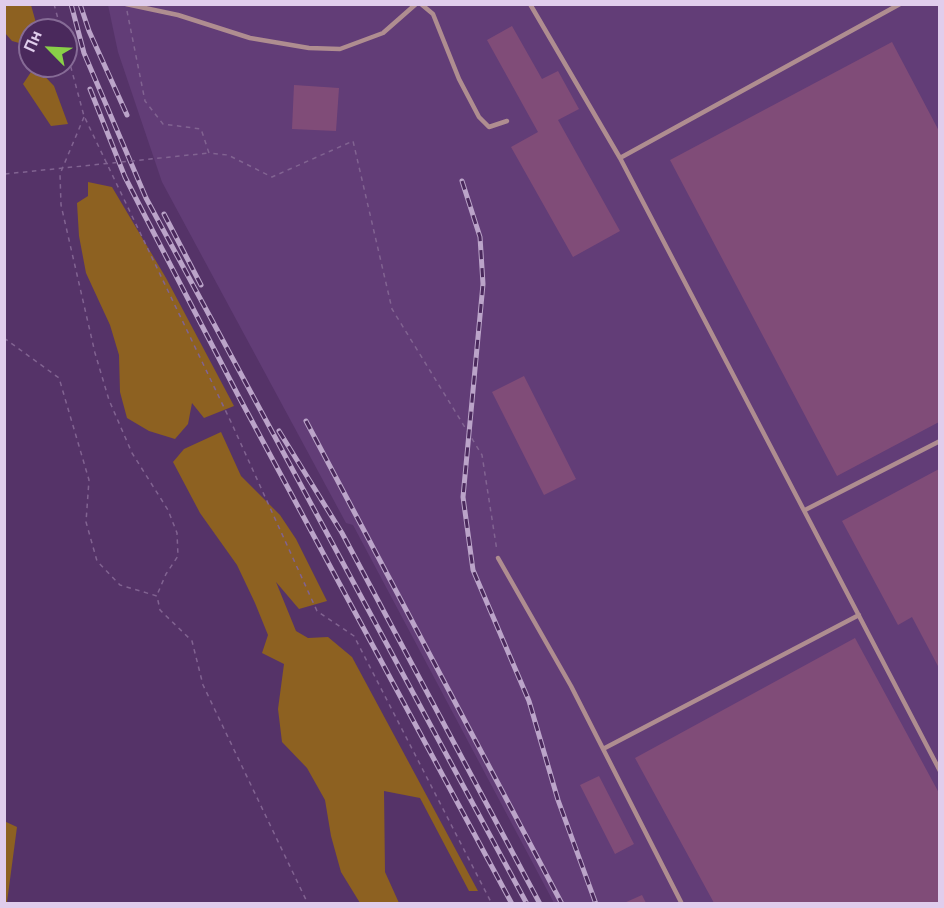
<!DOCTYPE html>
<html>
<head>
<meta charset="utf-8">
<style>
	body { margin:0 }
	#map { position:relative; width:944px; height:908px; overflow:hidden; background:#553368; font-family:Raleway,sans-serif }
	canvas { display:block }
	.frame { position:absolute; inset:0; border:6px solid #e0cdec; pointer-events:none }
	.north { position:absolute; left:18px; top:18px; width:60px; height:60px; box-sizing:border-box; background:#4a295c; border:2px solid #866b96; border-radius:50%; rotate:294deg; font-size:16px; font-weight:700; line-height:24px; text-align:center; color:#e0cdec }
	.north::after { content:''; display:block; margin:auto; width:21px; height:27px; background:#89cf48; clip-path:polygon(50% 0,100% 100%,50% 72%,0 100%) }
</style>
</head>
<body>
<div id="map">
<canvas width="944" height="908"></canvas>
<div class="frame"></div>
<div class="north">Пн</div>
</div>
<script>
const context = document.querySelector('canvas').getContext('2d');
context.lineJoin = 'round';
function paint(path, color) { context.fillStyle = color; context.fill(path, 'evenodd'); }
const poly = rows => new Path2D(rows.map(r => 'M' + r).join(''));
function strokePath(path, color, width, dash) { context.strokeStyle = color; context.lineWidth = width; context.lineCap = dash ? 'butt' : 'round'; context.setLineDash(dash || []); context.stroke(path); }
const built = poly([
	[108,5,939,5,939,903,554,903,353,525,346,523,162,182,118,52]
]);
const green = poly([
	[4,5,31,5,38,30,30,30,30,46,12,41,5,33],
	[35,66,54,86,68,124,51,126,23,84],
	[88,182,112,187,166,278,234,406,204,418,192,403,188,424,175,439,149,431,127,418,120,392,119,355,110,325,86,273,79,236,77,203,88,196],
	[221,432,241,476,280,515,296,539,327,601,299,609,276,582,296,631,308,638,328,637,352,657,478,891,469,891,420,798,384,791,385,872,399,903,360,903,341,872,331,836,325,800,307,768,282,742,278,709,284,664,262,653,268,635,255,603,237,565,200,513,173,462,184,449],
	[4,821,17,827,7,902,16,903,5,903]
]);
const building = poly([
	[512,26,542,79,558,71,579,109,558,120,620,231,573,257,511,147,538,132,487,40],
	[892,42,939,131,939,422,837,476,670,160],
	[294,85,339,88,336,131,292,129],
	[524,376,576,479,544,495,492,392],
	[939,469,939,668,912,617,898,625,842,521],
	[855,638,939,793,939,903,714,903,635,758],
	[599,776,634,844,615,854,580,785],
	[642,895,646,903,624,903]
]);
const path = poly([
	[54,4,61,30],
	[127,11,145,101,163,124,201,129,209,153,228,155,272,177,353,141,392,309,482,455,497,551],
	[66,49,84,116,231,422,317,611,354,636,492,904],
	[84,117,60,174,61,205,95,353,109,400,132,453,168,510,177,533,178,556,166,574,157,595],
	[4,174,5,174],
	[4,338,59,378,89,480,86,522,97,561,120,585,157,596,160,610,192,641,203,685,308,904]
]);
const service = poly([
	[126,4,178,15,250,38,309,48,340,49,383,33,416,4],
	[421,4,433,14,459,79,479,117,489,127,507,121],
	[530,4,620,158,940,771],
	[620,158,900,4],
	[805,510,940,441],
	[498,558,571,686,682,904],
	[603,749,859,615]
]);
const rail = poly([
	[71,4,84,53,146,198,527,904],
	[80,4,89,31,127,115],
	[90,89,125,177,145,216,239,397,512,904],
	[462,181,480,237,483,284,463,497,473,570,529,701,558,800,596,904],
	[164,214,201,285],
	[306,421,562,904],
	[279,431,342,533,540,904]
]);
const pathBridge = poly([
	[5,174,209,153]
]);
paint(built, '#623d77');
paint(green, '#8d6121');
paint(building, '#804c78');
strokePath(path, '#816391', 1.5, [4.5, 4.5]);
strokePath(service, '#af8d90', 4.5);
strokePath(rail, '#bba4c9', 5);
strokePath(rail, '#4a295c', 3, [9]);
strokePath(pathBridge, '#816391', 1.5, [4.5, 4.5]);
</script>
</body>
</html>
